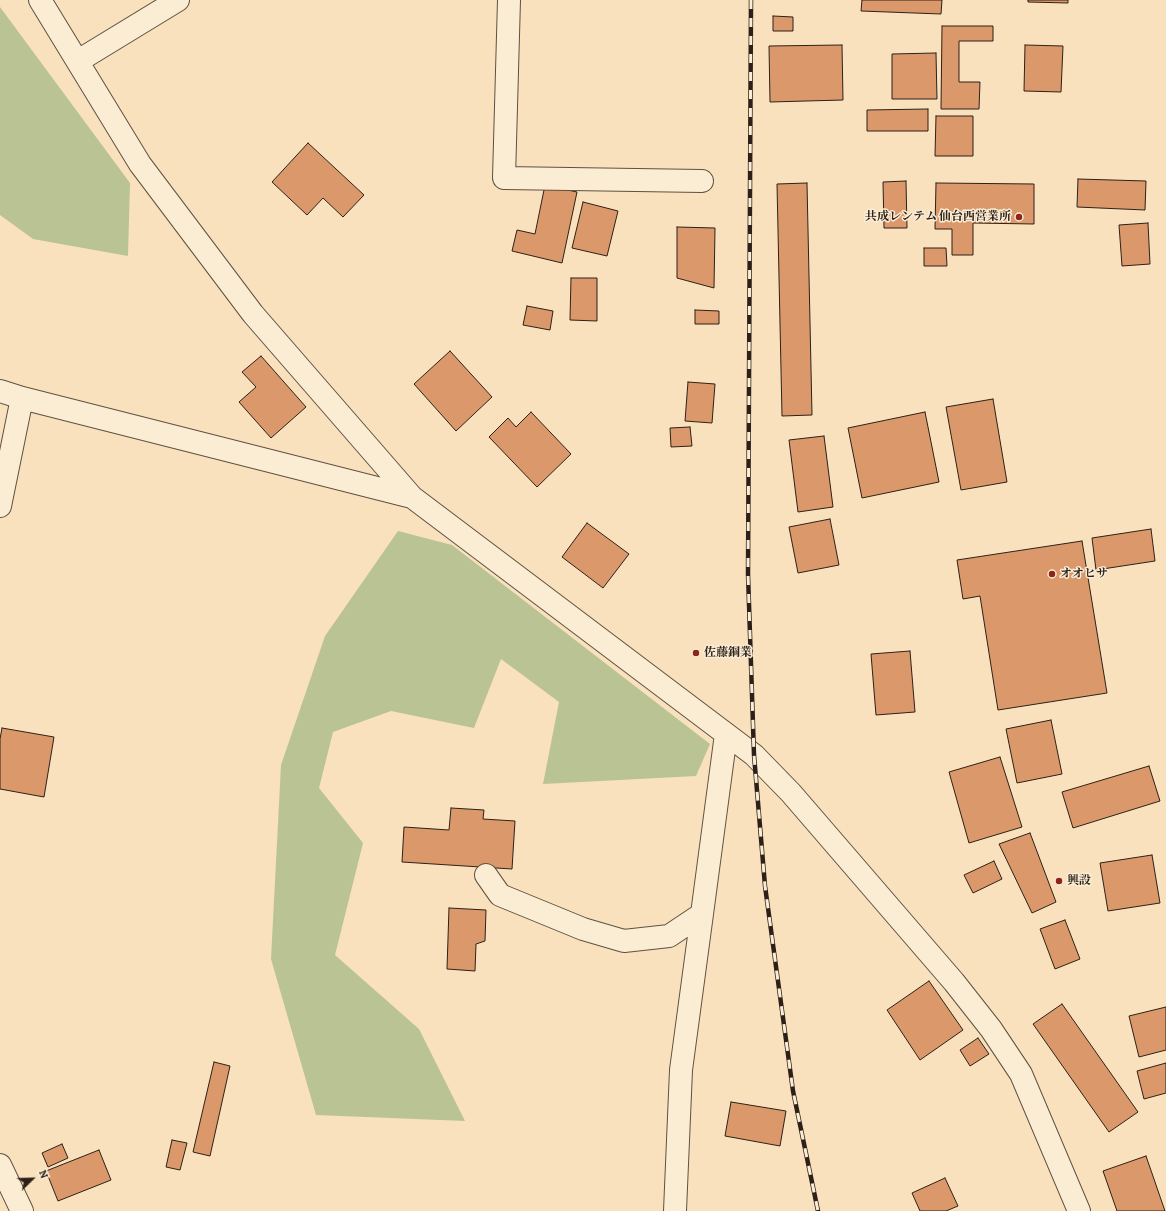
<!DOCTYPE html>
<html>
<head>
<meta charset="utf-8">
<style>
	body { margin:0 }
	#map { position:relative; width:1166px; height:1211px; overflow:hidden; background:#f9e1bd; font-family:Alegreya,serif }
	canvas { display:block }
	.north { position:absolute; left:12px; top:1159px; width:40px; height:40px; -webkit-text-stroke:3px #fbecd4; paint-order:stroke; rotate:67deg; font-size:11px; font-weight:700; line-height:16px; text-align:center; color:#2c2118 }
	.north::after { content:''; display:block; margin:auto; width:14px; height:18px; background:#2c2118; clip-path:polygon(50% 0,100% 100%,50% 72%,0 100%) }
</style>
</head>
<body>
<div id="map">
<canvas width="1166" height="1211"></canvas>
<div class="north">N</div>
</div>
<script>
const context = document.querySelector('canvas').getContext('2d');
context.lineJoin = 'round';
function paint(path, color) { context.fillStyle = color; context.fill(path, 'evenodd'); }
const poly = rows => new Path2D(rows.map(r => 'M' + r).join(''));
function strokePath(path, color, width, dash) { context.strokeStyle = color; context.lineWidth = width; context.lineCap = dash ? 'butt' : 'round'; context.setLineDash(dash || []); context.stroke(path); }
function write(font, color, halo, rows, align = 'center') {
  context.font = font + ' Alegreya,"Noto Serif JP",serif'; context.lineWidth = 3; context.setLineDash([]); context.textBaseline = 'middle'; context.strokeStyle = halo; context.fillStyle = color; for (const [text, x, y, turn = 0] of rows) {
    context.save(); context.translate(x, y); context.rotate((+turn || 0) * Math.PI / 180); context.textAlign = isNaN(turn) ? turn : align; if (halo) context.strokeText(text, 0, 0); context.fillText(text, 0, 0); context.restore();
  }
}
const green = poly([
	[0,7,130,183,128,256,33,239,0,215],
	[398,531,452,545,710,744,696,776,543,784,559,702,501,659,474,728,391,711,333,732,319,788,363,843,335,955,419,1029,465,1121,316,1115,271,959,281,765,325,636]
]);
const building = poly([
	[862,0,942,0,941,14,861,11,862,0],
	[1028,0,1068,0,1068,3,1028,2,1028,0],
	[773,16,793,17,793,31,773,31,773,16],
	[942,26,993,26,993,41,959,41,959,82,980,82,979,109,941,109,942,26],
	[842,45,843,100,770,102,769,46,842,45],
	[1025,45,1063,46,1061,92,1024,91,1025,45],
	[936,53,937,99,892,99,892,54,936,53],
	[928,109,928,131,867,131,867,110,928,109],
	[936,116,973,116,973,156,935,156,936,116],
	[308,143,364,195,343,217,323,198,307,215,272,182,308,143],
	[1078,179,1146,181,1145,210,1077,207,1078,179],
	[906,181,907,228,884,228,883,182,906,181],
	[807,183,812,415,782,416,777,184,807,183],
	[936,183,1034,184,1034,224,973,223,973,255,952,255,952,229,935,229,936,183],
	[545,185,577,192,562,263,512,251,517,230,535,234,545,185],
	[583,202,618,211,607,256,572,248,583,202],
	[1148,223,1150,264,1122,266,1119,225,1148,223],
	[677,227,715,228,714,288,677,278,677,227],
	[924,248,946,248,947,266,924,266,924,248],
	[571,278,597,278,597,321,570,320,571,278],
	[527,306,553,311,550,330,523,325,527,306],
	[695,310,719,311,719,324,695,324,695,310],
	[450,351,492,397,456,431,414,384,450,351],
	[261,356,306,407,271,438,239,402,256,387,242,372,261,356],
	[688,382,715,384,712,423,685,421,688,382],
	[993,399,1007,482,961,490,946,407,993,399],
	[531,412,571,454,537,487,489,437,508,418,516,427,531,412],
	[925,412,939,482,862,498,848,428,925,412],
	[690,427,692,446,671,447,670,428,690,427],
	[824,436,833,507,798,512,789,440,824,436],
	[830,519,839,565,798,573,789,527,830,519],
	[587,523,629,554,603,588,562,557,587,523],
	[1151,529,1155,561,1096,570,1092,538,1151,529],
	[1082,541,1107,693,998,710,980,596,963,599,957,560,1082,541],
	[910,651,915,712,876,715,871,654,910,651],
	[1051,720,1062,774,1017,783,1006,729,1051,720],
	[2,728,54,737,44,797,0,789,0,739,2,728],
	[1000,757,1022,827,969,843,949,772,1000,757],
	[1149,766,1160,801,1073,828,1062,792,1149,766],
	[451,808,484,810,483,819,515,821,512,869,402,862,404,827,449,830,451,808],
	[1030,833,1056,902,1032,913,999,844,1030,833],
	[1152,855,1160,903,1108,911,1100,863,1152,855],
	[994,861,1002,879,973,893,964,875,994,861],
	[449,908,486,910,485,941,476,944,475,971,447,969,449,908],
	[1065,920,1080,959,1055,969,1040,929,1065,920],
	[929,981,963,1030,920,1060,887,1010,929,981],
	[1062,1004,1138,1112,1109,1132,1033,1024,1062,1004],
	[1166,1007,1166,1050,1139,1057,1129,1016,1166,1007],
	[978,1038,989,1054,970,1066,960,1050,978,1038],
	[214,1062,230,1066,210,1156,193,1152,214,1062],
	[1166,1063,1166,1093,1144,1099,1137,1071,1166,1063],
	[731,1102,786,1111,780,1146,725,1136,731,1102],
	[172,1140,187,1143,180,1170,166,1167,172,1140],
	[62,1144,68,1158,48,1167,42,1153,62,1144],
	[99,1150,111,1180,58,1201,46,1171,99,1150],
	[1146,1156,1165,1211,1117,1211,1103,1171,1146,1156],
	[945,1178,958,1206,946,1211,920,1211,912,1193,945,1178]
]);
const minor = poly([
	[40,0,140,164,253,314,412,497,754,755,791,793,954,982,991,1029,1021,1074,1079,1211],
	[509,0,504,178,702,181],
	[78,61,178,0],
	[0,391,22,398,412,497],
	[0,506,22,398],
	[486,875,500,895,583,929,624,941,669,936,702,914,726,734],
	[0,1165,22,1211],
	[675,1211,681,1070,702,914]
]);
const rail = poly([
	[751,0,748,574,754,755,765,886,793,1091,818,1211]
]);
const markers = [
	[1019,217,4,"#8f2418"],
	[1052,574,4,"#8f2418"],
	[696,653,4,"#8f2418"],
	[1059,881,4,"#8f2418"]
];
const poiNames = [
	["共成レンテム 仙台西営業所",1011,217,"right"],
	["オオヒサ",1060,574],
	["佐藤鋼業",704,653],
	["興設",1067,881]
];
paint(green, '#bac394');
paint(building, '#db986b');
strokePath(building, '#2c2118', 1);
strokePath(minor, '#5f5141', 24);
strokePath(minor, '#fbecd4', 22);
strokePath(rail, '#2c2118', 4.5);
strokePath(rail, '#fbecd4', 3, [9]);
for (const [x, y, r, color] of markers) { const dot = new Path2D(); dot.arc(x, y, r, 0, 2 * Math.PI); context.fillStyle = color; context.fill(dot); strokePath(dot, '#fbecd4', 1.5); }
write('bold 12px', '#2c2118', '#fbecd4', poiNames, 'left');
</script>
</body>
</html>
